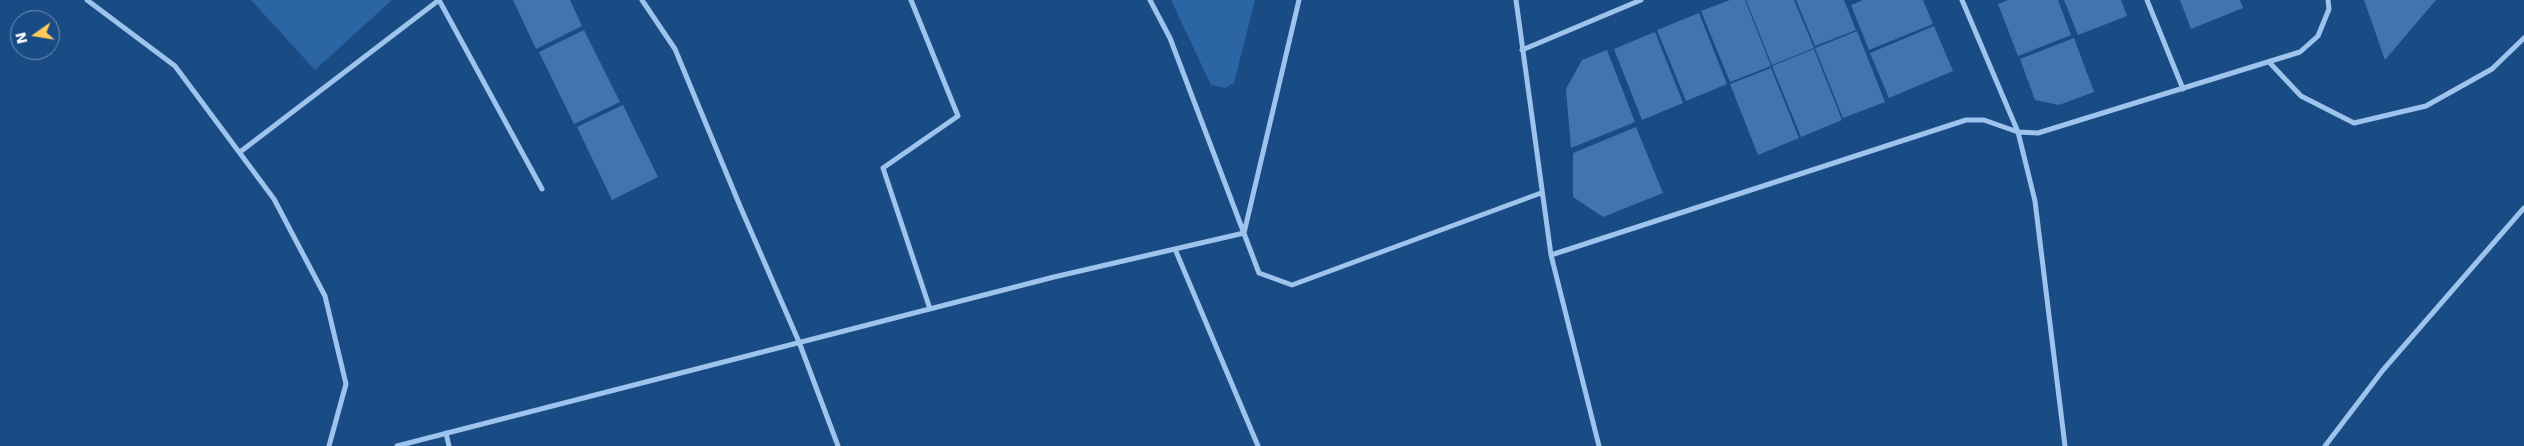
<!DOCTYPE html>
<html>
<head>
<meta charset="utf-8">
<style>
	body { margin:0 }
	#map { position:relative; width:2524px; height:446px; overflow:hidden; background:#194b84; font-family:"DejaVu Sans",sans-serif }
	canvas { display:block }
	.north { position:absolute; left:10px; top:10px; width:50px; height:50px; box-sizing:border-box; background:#194b84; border:1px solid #7593b5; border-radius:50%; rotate:257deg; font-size:14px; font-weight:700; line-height:20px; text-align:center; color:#fff }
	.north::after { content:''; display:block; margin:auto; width:18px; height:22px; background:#ffca59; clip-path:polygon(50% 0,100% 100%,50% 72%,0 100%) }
</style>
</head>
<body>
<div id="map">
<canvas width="2524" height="446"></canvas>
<div class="north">N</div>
</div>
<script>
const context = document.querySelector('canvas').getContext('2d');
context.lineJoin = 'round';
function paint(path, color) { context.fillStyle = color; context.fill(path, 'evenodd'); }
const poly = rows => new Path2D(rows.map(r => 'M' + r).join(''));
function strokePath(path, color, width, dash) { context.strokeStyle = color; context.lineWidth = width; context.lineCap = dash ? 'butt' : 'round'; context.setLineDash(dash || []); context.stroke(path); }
const green = poly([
	[251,0,392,0,315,70],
	[1171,0,1255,0,1234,83,1225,88,1211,85]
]);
const building = poly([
	[513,0,570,0,582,26,536,49],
	[1730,0,1745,0,1771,66,1730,82,1701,11],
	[1746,0,1794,0,1814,48,1772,65],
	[1796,0,1844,0,1856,30,1815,46],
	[1863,0,1923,0,1933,24,1869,50,1851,5],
	[2008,0,2058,0,2071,35,2018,56,1998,4],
	[2064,0,2121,0,2127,16,2078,35],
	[2180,0,2240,0,2243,8,2191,29],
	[2364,0,2436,0,2385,60],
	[1699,13,1727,84,1686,101,1657,30],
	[1934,26,1953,71,1889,98,1870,53],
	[584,30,620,102,574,124,539,52],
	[1857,31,1885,102,1843,118,1815,48],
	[1655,32,1683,103,1642,120,1614,49],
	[2074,38,2094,92,2059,105,2035,100,2020,59],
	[1814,49,1842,120,1801,137,1772,66],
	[1607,50,1635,122,1571,148,1566,89,1582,60],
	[1771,68,1799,138,1758,155,1730,84],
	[623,105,658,177,612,200,577,127],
	[1636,127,1663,193,1603,217,1573,197,1573,153]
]);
const street = poly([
	[87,0,175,66,274,199,325,296,346,384,329,446],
	[439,0,542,189],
	[642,0,675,49,740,206,799,342,838,446],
	[911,0,958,116,883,168,930,309],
	[1150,0,1170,38,1259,273,1292,285,1541,193],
	[1516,0,1551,255,1599,446],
	[1962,0,2018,132,2035,201,2065,446],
	[2147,0,2183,89],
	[1522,50,1641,0],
	[2269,62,2301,96,2354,123,2426,106,2492,69,2524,38],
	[240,152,439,0],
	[1175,249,1258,446],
	[1551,255,1966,120,1984,120,2018,132,2038,133,2300,52,2318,36,2329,9,2328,0],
	[446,433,449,446],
	[397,446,1054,277,1244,233,1299,0],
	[2325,446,2383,370,2524,208]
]);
paint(green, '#2c65a3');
paint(building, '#4175ad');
strokePath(street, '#9ec3ec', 5);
</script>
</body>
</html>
